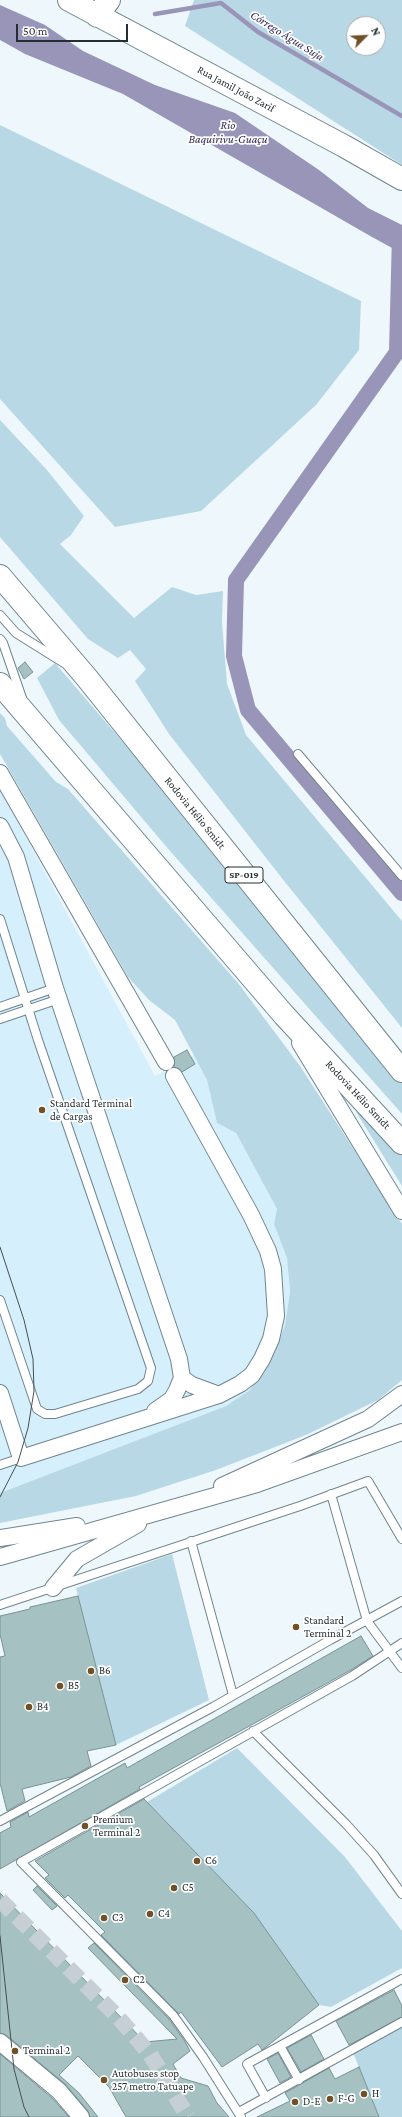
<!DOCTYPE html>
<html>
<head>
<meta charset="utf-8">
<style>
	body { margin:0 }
	#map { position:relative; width:402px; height:2117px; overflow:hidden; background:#eef8fc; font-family:"Crimson Pro",serif }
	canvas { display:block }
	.north { position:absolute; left:346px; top:16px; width:40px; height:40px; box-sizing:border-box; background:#fff; border:1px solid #a8abad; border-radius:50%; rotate:66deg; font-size:11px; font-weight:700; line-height:16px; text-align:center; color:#252e32 }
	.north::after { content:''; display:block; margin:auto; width:14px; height:18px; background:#705026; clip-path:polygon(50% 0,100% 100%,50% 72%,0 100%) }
	.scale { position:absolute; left:16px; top:24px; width:112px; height:18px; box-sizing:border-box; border:2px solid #252e32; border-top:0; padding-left:5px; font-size:12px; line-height:14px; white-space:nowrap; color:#252e32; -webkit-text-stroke:3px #fff; paint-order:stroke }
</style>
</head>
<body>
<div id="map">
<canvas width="402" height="2117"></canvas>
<div class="north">N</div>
<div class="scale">50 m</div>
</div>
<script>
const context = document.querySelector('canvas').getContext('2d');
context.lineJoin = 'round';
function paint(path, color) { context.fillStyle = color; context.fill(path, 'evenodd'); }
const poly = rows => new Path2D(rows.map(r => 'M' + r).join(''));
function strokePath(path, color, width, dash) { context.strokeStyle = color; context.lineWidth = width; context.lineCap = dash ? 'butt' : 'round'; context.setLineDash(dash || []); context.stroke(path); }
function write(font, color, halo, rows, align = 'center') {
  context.font = font + ' "Crimson Pro",serif'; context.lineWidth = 3.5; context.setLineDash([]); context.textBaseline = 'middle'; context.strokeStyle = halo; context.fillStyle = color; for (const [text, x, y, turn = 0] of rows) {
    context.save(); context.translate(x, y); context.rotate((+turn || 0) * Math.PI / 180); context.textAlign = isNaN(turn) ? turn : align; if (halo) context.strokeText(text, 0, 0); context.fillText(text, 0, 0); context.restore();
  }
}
const built = poly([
	[0,789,155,1076,194,1055,207,1080,217,1123,236,1133,277,1209,274,1224,287,1258,290,1292,285,1325,274,1354,250,1390,238,1399,226,1406,0,1493]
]);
const green = poly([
	[194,0,402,0,402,165,185,26],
	[354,24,378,24,378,48,354,48],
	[0,125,361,301,359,350,316,405,201,511,115,527,0,399],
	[0,420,47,470,84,516,71,535,60,544,134,618,172,587,196,595,223,591,222,622,227,684,246,735,402,921,402,1028,281,877,169,734,135,681,146,669,130,650,118,658,88,639,0,537],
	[55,663,218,853,402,1083,402,1114,170,851,59,720,37,678],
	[0,713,5,718,7,726,56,782,68,789,238,983,300,1066,402,1224,402,1380,378,1400,306,1435,216,1470,136,1496,0,1523,0,1493,226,1406,250,1390,274,1354,285,1325,290,1292,287,1258,274,1224,277,1209,236,1133,217,1123,207,1080,175,1020,149,1000,128,977,0,754],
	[361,1107,402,1153,402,1186,356,1112],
	[172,1554,209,1700,116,1745,76,1588],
	[237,1748,345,1857,402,1931,402,1968,331,2007,319,2005,254,1913,147,1802],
	[402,2027,402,2117,379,2117,352,2050]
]);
const water = poly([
	[0,5,45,25,83,51,155,85,235,113,319,170,368,208,402,225,402,249,394,249,372,237,123,94,25,54,0,40]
]);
const stream = poly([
	[155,14,221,3,258,32,402,116]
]);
const canal = poly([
	[400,234,397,352,236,580,234,656,248,710,402,893]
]);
const building = poly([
	[25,662,33,672,24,679,18,668,25,662],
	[187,1050,195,1064,182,1072,174,1067,174,1057,187,1050],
	[78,1596,116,1745,87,1751,91,1766,71,1777,22,1789,25,1801,7,1811,0,1783,0,1657,5,1656,0,1634,0,1616,30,1609,30,1607,78,1596],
	[361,1636,373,1656,349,1671,139,1787,140,1789,0,1869,0,1833,11,1827,10,1822,28,1812,29,1817,125,1763,127,1768,361,1636],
	[144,1799,254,1913,319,2005,266,2047,262,2050,258,2044,222,2067,181,2012,179,2014,101,1935,105,1932,68,1895,65,1898,45,1878,49,1875,35,1861,144,1799],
	[37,1886,57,1906,52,1910,33,1890,37,1886],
	[0,1893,145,2042,177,2039,88,1948,94,1943,169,2019,184,2040,190,2051,173,2064,181,2078,208,2086,217,2103,229,2117,126,2117,109,2087,78,2056,59,2075,79,2093,98,2117,90,2117,88,2111,65,2084,6,2035,0,2033,0,1893],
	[394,1990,402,2006,402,2017,349,2045,336,2021,394,1990],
	[311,2035,324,2059,301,2072,287,2048,311,2035],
	[278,2053,291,2077,280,2083,267,2059,278,2053],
	[0,2054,52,2098,69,2117,0,2117,0,2054],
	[359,2067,379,2117,257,2117,290,2101,285,2093,329,2068,335,2079,359,2067]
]);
const streetTunnel = poly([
	[0,1900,117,2016,150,2054,188,2117]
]);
const lane = poly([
	[0,615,16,633,64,663],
	[0,639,3,643,22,698],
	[298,754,402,876],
	[0,919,38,1040,151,1368,148,1381,138,1389,55,1414,45,1414,37,1409,0,1300],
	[0,1007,55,988],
	[0,1019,59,999],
	[0,1465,21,1458],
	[331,1494,367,1621,402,1668],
	[191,1541,233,1695],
	[0,1605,300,1506,368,1481,402,1539],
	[253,1731,346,1824,374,1855,402,1894],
	[0,1821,213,1707,330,1640,402,1601],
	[280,2046,299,2080],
	[266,2098,247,2064,402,1979],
	[239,2112,402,2022],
	[241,2117,203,2057,173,2015,21,1862,352,1676,402,1643]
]);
const street = poly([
	[0,773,166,1062],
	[0,826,16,857,55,988,179,1359,182,1378,177,1390,172,1399,155,1411],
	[300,1043,402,1211],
	[182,1378,192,1385,219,1395],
	[0,1393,21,1458,219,1395,240,1384,252,1375,262,1359,271,1339,276,1316,273,1269,268,1251,251,1215,174,1076],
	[222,1486,368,1419,402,1394],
	[0,1538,77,1526],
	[0,1557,257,1484,402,1432],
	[53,1588,77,1559,138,1524],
	[0,2042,59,2091,81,2117]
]);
const secondary = poly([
	[69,0,344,146,402,179],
	[97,16,109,0]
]);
const primary = poly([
	[0,576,87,678,402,1071],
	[0,684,284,1015,402,1143]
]);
const tram = poly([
	[0,1247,24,1320,33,1359,34,1391,28,1428,18,1462,0,1497],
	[0,1936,14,2069,24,2107,29,2117]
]);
const markers = [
	[42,1110,4,"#705026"],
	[296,1627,4,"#705026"],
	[91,1671,4,"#705026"],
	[60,1686,4,"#705026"],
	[29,1707,4,"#705026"],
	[85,1826,4,"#705026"],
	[197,1861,4,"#705026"],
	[174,1888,4,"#705026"],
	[150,1914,4,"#705026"],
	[104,1918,4,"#705026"],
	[125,1980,4,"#705026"],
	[15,2051,4,"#705026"],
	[104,2080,4,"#705026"],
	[364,2094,4,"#705026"],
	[330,2099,4,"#705026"],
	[295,2102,4,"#705026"]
];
const shields = [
	[244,875,38]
];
const shieldNames = [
	["SP-019",244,875]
];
const streetNames = [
	["Rua Jamil João Zarif",236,89,28],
	["Rodovia Hélio Smidt",195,813,51],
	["Rodovia Hélio Smidt",358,1095,47]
];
const poiNames = [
	["Standard Terminal",50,1104],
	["de Cargas",50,1117],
	["Standard",304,1621],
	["Terminal 2",304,1634],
	["B6",99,1671],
	["B5",68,1686],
	["B4",37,1707],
	["Premium",93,1820],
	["Terminal 2",93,1833],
	["C6",205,1861],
	["C5",182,1888],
	["C4",158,1914],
	["C3",112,1918],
	["C2",133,1980],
	["Terminal 2",23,2051],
	["Autobuses stop",112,2074],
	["257 metro Tatuape",112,2087],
	["H",372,2094],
	["F-G",338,2099],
	["D-E",303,2102]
];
const waterNames = [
	["Córrego Água Suja",287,36,32],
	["Rio",228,125],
	["Baquirivu-Guaçu",228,139]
];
paint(built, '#d6effc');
paint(green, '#b9d8e6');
paint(water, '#9995b9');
strokePath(stream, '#9995b9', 4.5);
strokePath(canal, '#9995b9', 16);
paint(building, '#a6c1c1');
strokePath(building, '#799393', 1);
strokePath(streetTunnel, '#c6d0d4', 16, [16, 8]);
strokePath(lane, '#70858f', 10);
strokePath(street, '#70858f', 18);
strokePath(secondary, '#70858f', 24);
strokePath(primary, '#70858f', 24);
strokePath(lane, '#fff', 8);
strokePath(street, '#fff', 16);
strokePath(secondary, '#fff', 22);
strokePath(primary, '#fff', 22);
strokePath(tram, '#464f53', 1);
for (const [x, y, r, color] of markers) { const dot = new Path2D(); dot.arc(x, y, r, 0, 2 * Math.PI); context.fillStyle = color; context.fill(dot); strokePath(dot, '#fff', 1.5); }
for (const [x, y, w] of shields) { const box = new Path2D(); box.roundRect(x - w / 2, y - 8, w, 16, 3); context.fillStyle = '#fff'; context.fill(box); strokePath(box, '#252e32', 1); }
write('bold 10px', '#252e32', null, shieldNames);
write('11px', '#252e32', '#fff', streetNames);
write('11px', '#252e32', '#fff', poiNames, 'left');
write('italic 12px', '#312756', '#fff', waterNames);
</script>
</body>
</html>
